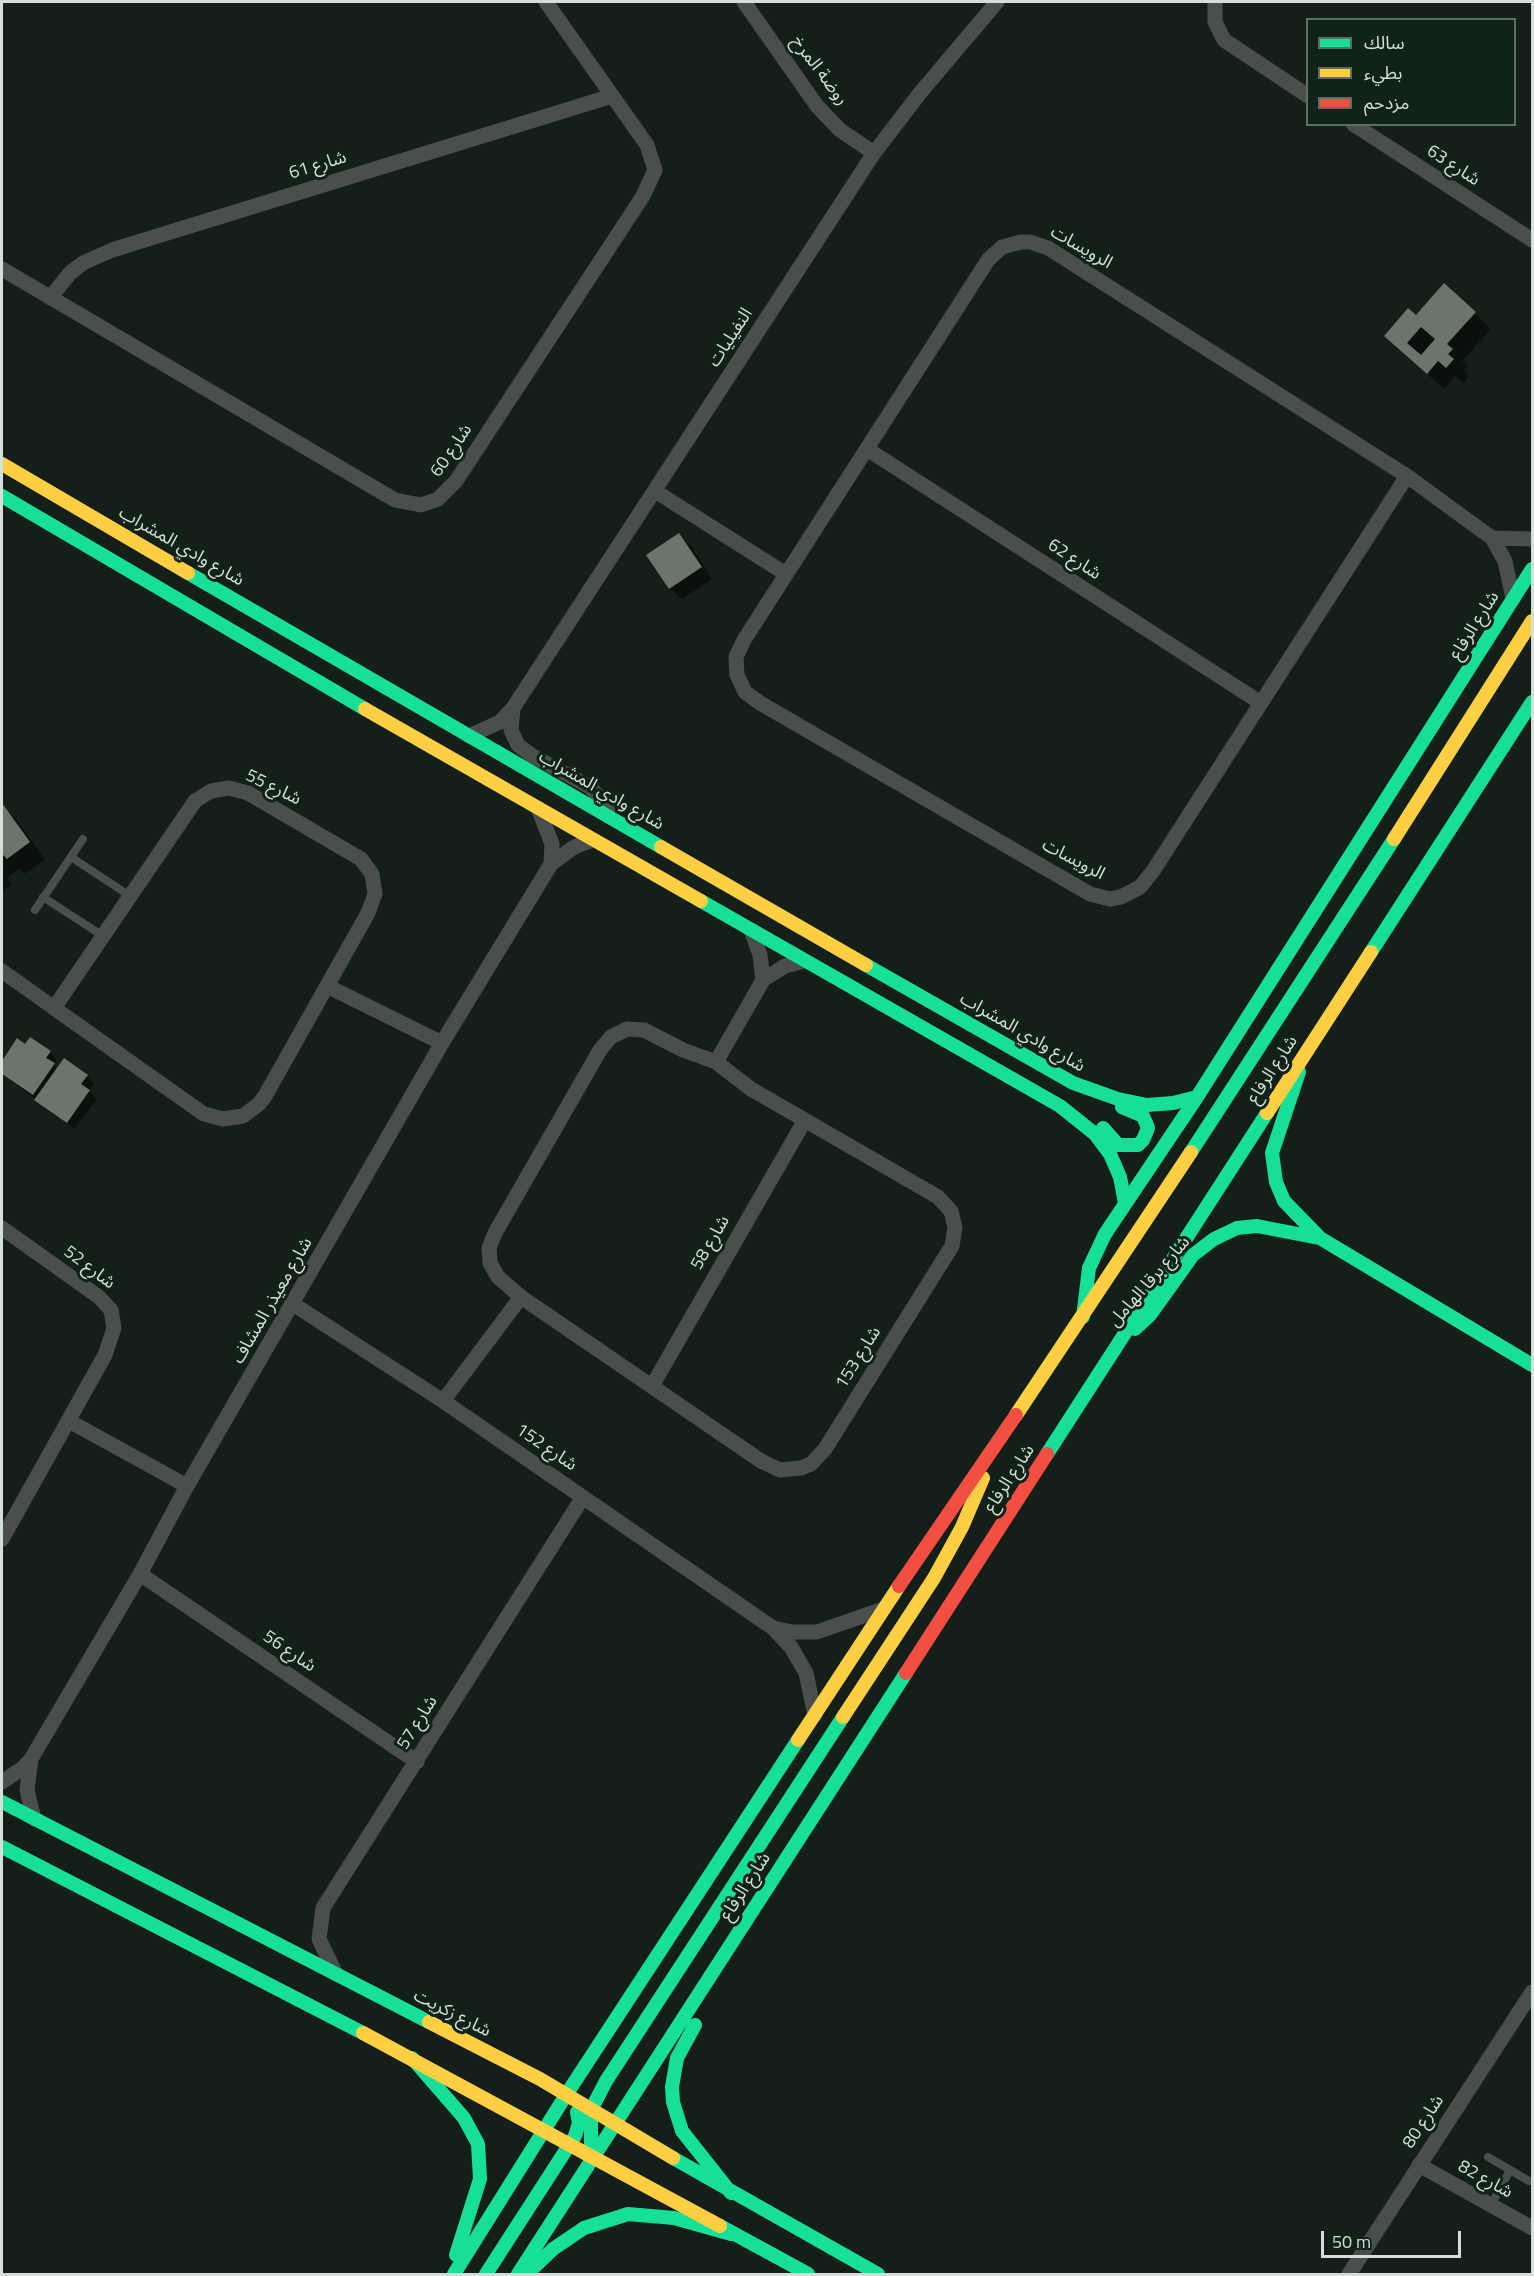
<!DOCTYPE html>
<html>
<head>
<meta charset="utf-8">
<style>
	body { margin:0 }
	#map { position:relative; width:1534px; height:2276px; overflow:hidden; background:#151f1a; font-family:"Titillium Web","Noto Sans Arabic",sans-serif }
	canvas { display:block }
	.frame { position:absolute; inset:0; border:3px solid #d3dfd8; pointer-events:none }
	.legend { position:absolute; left:1306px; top:18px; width:210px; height:108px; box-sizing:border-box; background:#112319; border:2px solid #5f6e65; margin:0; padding:8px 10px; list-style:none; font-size:18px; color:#d3dfd8 }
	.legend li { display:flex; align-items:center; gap:12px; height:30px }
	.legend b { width:30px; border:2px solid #5f6e65 }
	.scale { position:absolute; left:1321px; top:2231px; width:140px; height:27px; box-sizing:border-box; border:3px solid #d3dfd8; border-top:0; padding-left:8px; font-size:18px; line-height:21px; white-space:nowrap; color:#d3dfd8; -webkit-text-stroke:4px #112319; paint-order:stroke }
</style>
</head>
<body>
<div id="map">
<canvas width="1534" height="2276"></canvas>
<div class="frame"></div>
<ul class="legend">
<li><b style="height:8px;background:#16e098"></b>سالك</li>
<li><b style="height:8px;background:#ffcf43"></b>بطيء</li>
<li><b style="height:8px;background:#f24e42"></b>مزدحم</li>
</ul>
<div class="scale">50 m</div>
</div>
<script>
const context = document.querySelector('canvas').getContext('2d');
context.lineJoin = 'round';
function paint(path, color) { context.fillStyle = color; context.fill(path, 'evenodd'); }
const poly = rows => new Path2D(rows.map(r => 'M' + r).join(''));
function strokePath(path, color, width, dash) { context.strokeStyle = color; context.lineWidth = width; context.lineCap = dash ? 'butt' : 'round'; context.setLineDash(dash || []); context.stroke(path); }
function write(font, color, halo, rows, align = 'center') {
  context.font = font + ' "Titillium Web","Noto Sans Arabic",sans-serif'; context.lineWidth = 6; context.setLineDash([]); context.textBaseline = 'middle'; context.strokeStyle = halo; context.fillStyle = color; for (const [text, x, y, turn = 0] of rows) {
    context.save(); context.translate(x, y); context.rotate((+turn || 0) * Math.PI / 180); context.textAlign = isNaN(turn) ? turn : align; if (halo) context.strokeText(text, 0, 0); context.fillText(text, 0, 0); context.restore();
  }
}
const shadow = poly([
	[1475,313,1491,329,1462,361,1468,366,1464,370,1469,376,1463,383,1455,376,1444,389,1386,336,1416,317],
	[679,535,691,546,712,579,682,599,670,588],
	[2,805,15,818,45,859,24,874,19,869,7,878,11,884,2,892],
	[17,1040,25,1046,50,1052,57,1060,54,1065,58,1069,87,1076,94,1084,89,1091,97,1099,75,1129,2,1074,2,1063]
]);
const building = poly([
	[1444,283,1476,312,1447,344,1453,349,1448,354,1454,359,1446,368,1438,361,1427,374,1384,336,1408,308,1416,315],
	[1421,327,1435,339,1421,355,1407,343],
	[679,533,702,567,669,589,646,555],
	[2,803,30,842,7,859,2,854],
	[30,1037,51,1051,46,1058,55,1063,33,1095,2,1074,2,1061,17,1038,25,1044],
	[64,1058,88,1075,81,1084,90,1090,67,1123,34,1100]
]);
const lane = poly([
	[71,857,130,896],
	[43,897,103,936],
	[35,910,83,839],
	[1488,2157,1529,2181],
	[1491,2205,1510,2170]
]);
const street = poly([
	[744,2,817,106,840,130,874,153],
	[1215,2,1215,22,1224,40,1308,96],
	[1353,124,1532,240],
	[2,269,395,500,421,505,438,499,456,481,643,196,655,170,647,145,546,2],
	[50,298,70,273,83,263,112,250,612,96],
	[867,449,1261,703],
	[1407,476,1153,871,1140,887,1121,897,1110,899,1090,894,760,703,745,692,737,675,736,657,744,640,988,260,1002,247,1021,242,1030,242,1048,248,1407,476,1492,538,1505,561,1513,599],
	[655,491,786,574],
	[1492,538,1532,539],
	[513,708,511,730,518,745,531,755,590,787,602,800,611,817],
	[469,736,500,722,513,708,874,153,920,93,997,2],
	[229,788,248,793,361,859,372,874,375,894,368,913,265,1096,259,1104,243,1116,223,1119,204,1114,54,1008,195,801,211,791,229,788],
	[538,808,552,844,551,864],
	[751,930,760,955,763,980],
	[2,971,54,1008],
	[327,986,442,1043],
	[627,1029,644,1030,683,1050,716,1062,751,1089,938,1197,951,1211,955,1228,952,1246,825,1449,811,1464,801,1468,780,1470,761,1461,521,1297,498,1277,490,1263,489,1248,495,1233,600,1050,611,1037,627,1029],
	[716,1062,763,980,785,966,804,961],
	[2,1228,99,1297,111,1310,114,1328,105,1355,2,1539],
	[293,1304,443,1401,773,1628,791,1647,806,1673,815,1715],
	[652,1386,805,1120],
	[443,1401,521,1297],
	[69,1421,187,1486],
	[140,1574,417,1762],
	[773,1628,792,1632,817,1632,883,1609],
	[31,1759,27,1790,34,1819],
	[2,1782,23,1768,31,1759,140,1574,187,1486,442,1043,551,864,574,847,593,840],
	[336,1974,319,1939,323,1908,583,1497],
	[1419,2165,1532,2228],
	[1349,2274,1532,1992]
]);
const fast = poly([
	[2,496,365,709],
	[188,573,661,847],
	[701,901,1060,1106,1095,1134,1110,1154,1120,1177,1125,1203],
	[1371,952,1532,702],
	[866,965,1073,1083,1118,1099,1147,1105,1173,1103,1197,1097],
	[1299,1072,1272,1153,1276,1182,1284,1201,1320,1238,1532,1365],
	[1103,1128,1118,1145,1138,1145,1143,1140,1148,1128,1143,1116,1122,1107],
	[1191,1152,1394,839],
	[1083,1317,1089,1268,1105,1234,1197,1097,1532,569],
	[1135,1329,1150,1315,1193,1255,1214,1239,1237,1228,1257,1226,1319,1238],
	[1047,1454,1267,1113],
	[2,1802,429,2022],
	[2,1847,363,2033],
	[695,2025,677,2058,672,2087,673,2102,682,2131,731,2193],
	[412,2058,464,2118,478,2144,480,2179,456,2255],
	[591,2158,591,2110,606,2081,843,1717],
	[673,2158,878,2274],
	[720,2226,808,2274],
	[530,2271,553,2249,584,2228,628,2214,674,2218,731,2234],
	[454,2274,566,2095,798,1740],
	[486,2274,575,2136,579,2123,577,2112],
	[518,2274,906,1673]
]);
const slow = poly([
	[2,464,188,573],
	[365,709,701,901],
	[1394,839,1532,621],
	[661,847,866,965],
	[1267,1113,1371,952],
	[1016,1415,1191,1152],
	[843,1717,934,1578,962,1527,983,1478],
	[798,1740,899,1586],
	[429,2022,540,2079,673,2158],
	[363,2033,720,2226]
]);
const jam = poly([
	[899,1586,1016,1415],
	[906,1673,1047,1454]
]);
const streetNames = [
	["روضة المرخ",819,71,53],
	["شارع 61",318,166,-17],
	["شارع 63",1453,166,33],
	["الرويسات",1081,248,30],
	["النفيليات",731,338,-57],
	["شارع 60",452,451,-56],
	["شارع وادي المشراب",181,547,30],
	["شارع 62",1074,560,33],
	["شارع الرفاع",1475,626,-58],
	["شارع 55",273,788,26],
	["شارع وادي المشراب",601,791,30],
	["الرويسات",1073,860,28],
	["شارع وادي المشراب",1022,1033,30],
	["شارع الرفاع",1273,1070,-57],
	["شارع 58",711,1243,-60],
	["شارع 52",89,1268,37],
	["شارع برقا الهامل",1150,1282,-49],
	["شارع معيذر المشاف",273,1301,-60],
	["شارع 153",859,1358,-58],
	["شارع 152",546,1448,34],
	["شارع الرفاع",1010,1479,-57],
	["شارع 56",289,1652,34],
	["شارع 57",418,1723,-58],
	["شارع الرفاع",746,1887,-57],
	["شارع زكريت",452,2014,27],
	["شارع 80",1424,2122,-57],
	["شارع 82",1485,2180,29]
];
paint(shadow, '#0007');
paint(building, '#6c756b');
strokePath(lane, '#4a4e4d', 8);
strokePath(street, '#4a4e4d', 15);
strokePath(fast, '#16e098', 14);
strokePath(slow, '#ffcf43', 14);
strokePath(jam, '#f24e42', 14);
write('18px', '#d3dfd8', '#112319', streetNames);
</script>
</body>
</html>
